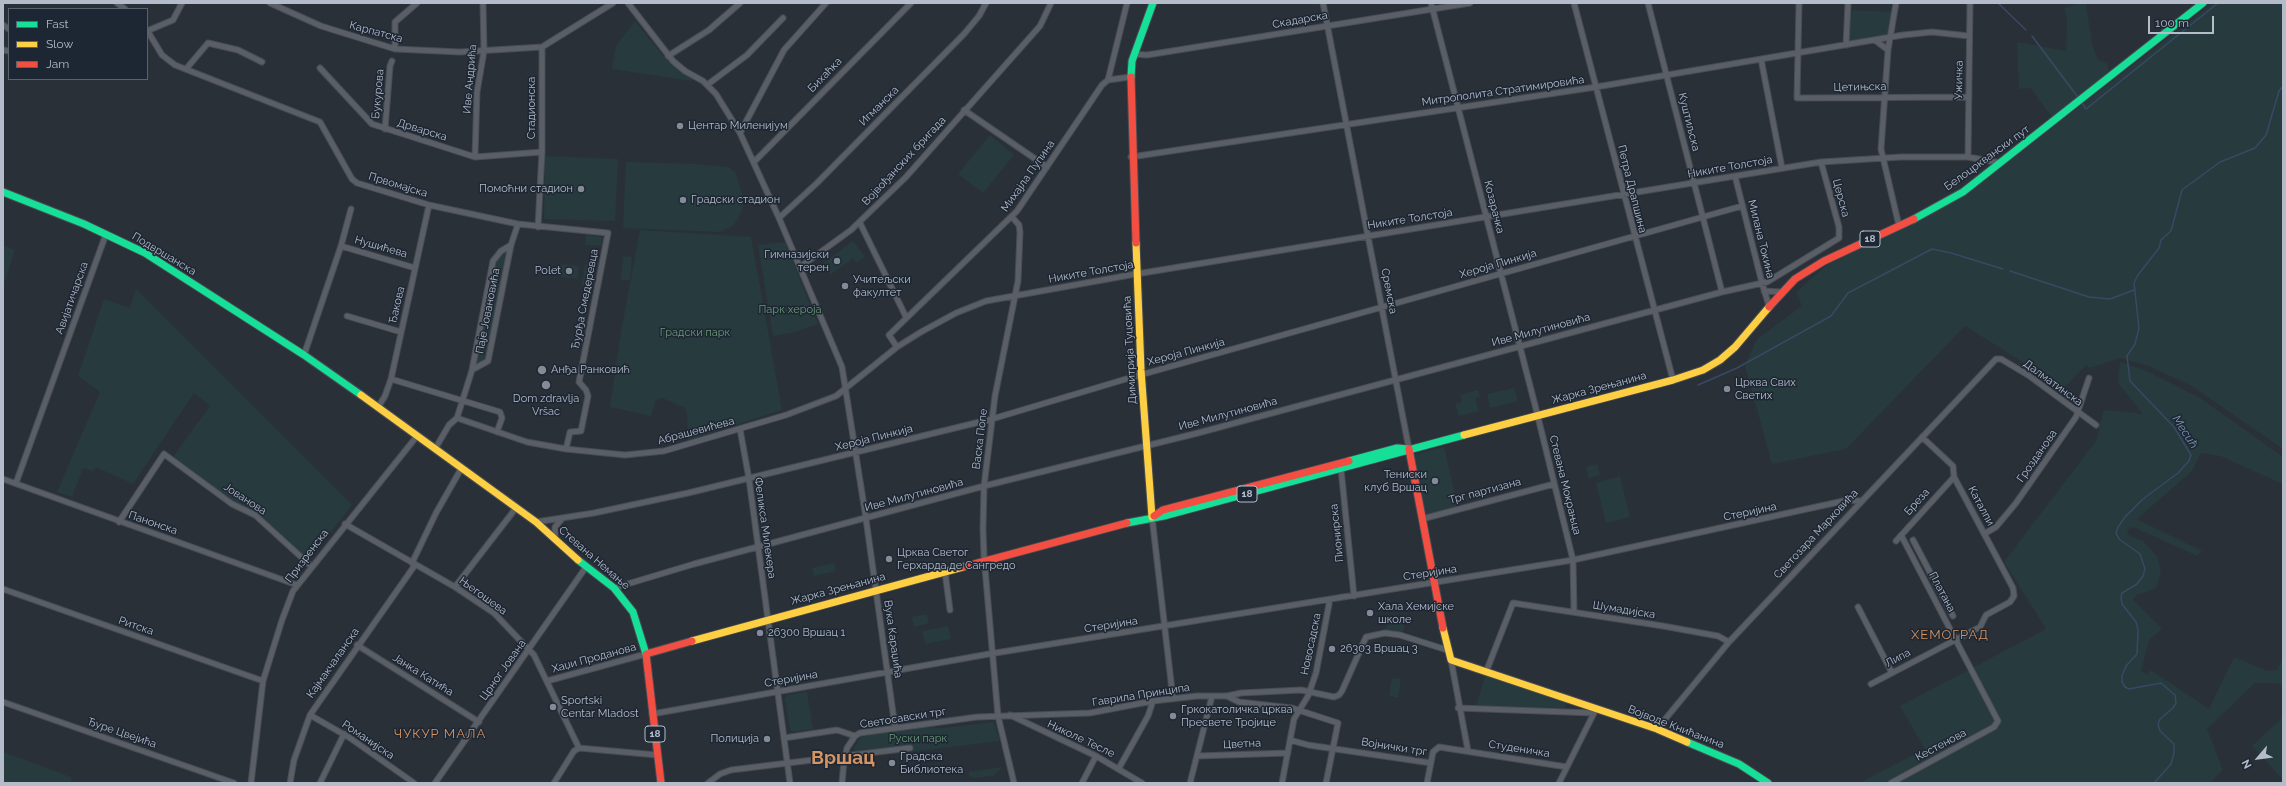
<!DOCTYPE html>
<html>
<head>
<meta charset="utf-8">
<style>
	body { margin:0 }
	#map { position:relative; width:2286px; height:786px; overflow:hidden; background:#2a3038; font-family:Raleway,sans-serif }
	canvas { display:block }
	.frame { position:absolute; inset:0; border:4px solid #b4bcc9; pointer-events:none }
	.legend { position:absolute; left:8px; top:8px; width:140px; height:72px; box-sizing:border-box; background:#1d2633; border:1px solid #59626f; margin:0; padding:5px 7px; list-style:none; font-size:12px; color:#b4bcc9 }
	.legend li { display:flex; align-items:center; gap:8px; height:20px }
	.legend b { width:20px; border:1px solid #59626f }
	.north { position:absolute; left:2238px; top:738px; width:40px; height:40px; -webkit-text-stroke:3px #1d2633; paint-order:stroke; rotate:242deg; font-size:11px; font-weight:700; line-height:16px; text-align:center; color:#b4bcc9 }
	.north::after { content:''; display:block; margin:auto; width:14px; height:18px; background:#b4bcc9; clip-path:polygon(50% 0,100% 100%,50% 72%,0 100%) }
	.scale { position:absolute; left:2148px; top:16px; width:66px; height:18px; box-sizing:border-box; border:2px solid #b4bcc9; border-top:0; padding-left:5px; font-size:12px; line-height:14px; white-space:nowrap; color:#b4bcc9; -webkit-text-stroke:3px #1d2633; paint-order:stroke }
</style>
</head>
<body>
<div id="map">
<canvas width="2286" height="786"></canvas>
<div class="frame"></div>
<ul class="legend">
<li><b style="height:5px;background:#16e098"></b>Fast</li>
<li><b style="height:5px;background:#ffcf43"></b>Slow</li>
<li><b style="height:5px;background:#f24e42"></b>Jam</li>
</ul>
<div class="north">N</div>
<div class="scale">100 m</div>
</div>
<script>
const context = document.querySelector('canvas').getContext('2d');
context.lineJoin = 'round';
function paint(path, color) { context.fillStyle = color; context.fill(path, 'evenodd'); }
const poly = rows => new Path2D(rows.map(r => 'M' + r).join(''));
function strokePath(path, color, width, dash) { context.strokeStyle = color; context.lineWidth = width; context.lineCap = dash ? 'butt' : 'round'; context.setLineDash(dash || []); context.stroke(path); }
function write(font, color, halo, rows, align = 'center') {
  context.font = font + ' Raleway,sans-serif'; context.lineWidth = 3; context.setLineDash([]); context.textBaseline = 'middle'; context.strokeStyle = halo; context.fillStyle = color; for (const [text, x, y, turn = 0] of rows) {
    context.save(); context.translate(x, y); context.rotate((+turn || 0) * Math.PI / 180); context.textAlign = isNaN(turn) ? turn : align; if (halo) context.strokeText(text, 0, 0); context.fillText(text, 0, 0); context.restore();
  }
}
const green = poly([
	[2078,3,2086,3,2092,45,2098,60,2107,63,2109,71,2053,119,2031,88,2019,89,2017,42,2066,51,2067,19,2064,9],
	[2213,3,2283,3,2283,449,2192,386,2146,365,2120,358,2090,368,2086,365,2064,388,1965,326,1846,449,1772,464,1745,365,1757,339,1802,306,1796,292,1827,265,1932,213,2003,166],
	[1848,10,1892,12,1887,36,1849,42,1847,39],
	[635,21,664,57,694,79,692,81,612,69,616,46],
	[990,135,1014,155,983,193,958,174],
	[545,156,618,159,615,221,544,219],
	[626,162,693,164,728,167,735,172,742,193,743,207,738,218,733,226,720,232,623,228],
	[640,230,751,237,782,410,688,440,687,415,685,408,672,402,662,398,656,400,651,416,610,407,620,338],
	[586,235,602,237,601,246,585,245],
	[853,241,865,257,857,263,853,258,830,275,822,264],
	[785,242,818,324,792,333,773,336,758,245],
	[3,245,15,250,3,287],
	[504,251,506,253,486,359,479,365,476,365,496,260],
	[623,256,632,257,630,280,621,280],
	[560,264,579,266,578,279,558,276],
	[585,264,594,265,591,288,582,286],
	[136,289,352,505,309,560,258,513,227,497,173,457,210,406,194,393,133,484,96,467,93,471,83,468,72,497,57,492,100,392,78,376,104,299,130,308],
	[2120,362,2147,371,2200,398,2283,457,2283,484,2220,456,2201,453,2192,471,2137,519,2202,551,2197,556,2133,527,2127,530,2129,536,2142,540,2157,556,2161,572,2156,588,2137,595,2133,600,2162,629,2149,640,2141,671,2147,675,2151,670,2209,709,2234,657,2267,671,2277,670,2283,658,2283,687,2279,683,2255,683,2207,729,2223,770,2210,783,1859,783,1925,749,1900,706,2046,629,2004,562,2096,441,2104,410,2143,414,2118,383],
	[1514,388,1518,401,1490,408,1487,394],
	[1478,390,1480,397,1475,398,1479,411,1459,416,1455,404,1462,402,1460,395],
	[1444,447,1458,507,1425,515,1413,455],
	[1597,464,1600,475,1589,478,1586,467],
	[1620,476,1630,517,1606,523,1596,483],
	[834,563,836,571,814,576,812,568],
	[927,614,929,623,914,627,912,617],
	[1387,619,1405,622,1403,632,1386,630],
	[948,626,951,639,925,644,922,631],
	[1485,676,1565,703,1566,706,1563,708,1476,706],
	[1392,678,1401,679,1398,698,1389,696],
	[807,692,813,729,793,732,790,729,785,699,788,695],
	[2283,717,2283,780,2252,746],
	[994,722,1000,741,910,752,910,748,856,752,853,749,861,737,886,731,923,726,923,727,942,728],
	[3,752,71,777,71,783,3,783],
	[1002,767,993,776,975,778,969,776,969,772]
]);
const stream = poly([
	[1998,3,2026,30],
	[2032,36,2077,96],
	[2082,103,2086,109,2218,3],
	[2010,271,2089,297,2110,299,2134,290],
	[1698,385,1737,368,1831,316,1848,293,1932,249,1951,253,2003,269],
	[2154,783,2171,764,2174,753,2174,744,2160,731,2158,724,2160,719,2173,708,2176,703,2175,695,2161,683,2129,689,2125,687,2122,682,2122,676,2126,666,2137,654,2138,630,2136,622,2122,604,2121,598,2122,593,2137,584,2143,576,2145,569,2140,554,2119,539,2116,533,2118,527,2125,517,2143,499,2178,473,2189,461,2191,455,2174,427,2130,381,2127,356,2135,344,2139,328,2134,283,2138,275,2159,248,2161,240,2171,231,2182,190,2220,162,2255,148,2266,135,2279,91,2283,86]
]);
const street = poly([
	[117,3,125,9],
	[270,3,321,26,395,49,460,52,542,47,613,3],
	[628,3,673,61,685,71,703,81,716,94,740,133,779,218,842,367,865,512,895,727],
	[1323,3,1409,449],
	[1431,3,1535,405,1573,560,1574,612],
	[1574,3,1673,380],
	[1648,3,1722,292],
	[1799,3,1797,98,1969,97],
	[1896,3,1888,50,1881,149,1899,226],
	[3,25,9,29],
	[147,30,162,55,175,65,320,122,352,179,357,183,429,205,518,224,608,233,579,382,586,390,588,396,581,431,570,432,566,449],
	[147,31,173,20,182,3],
	[1876,41,1888,50],
	[1846,45,1848,3],
	[395,49,395,22,417,3],
	[3,50,9,51],
	[1134,54,1147,55,1470,3],
	[668,56,709,30,740,3],
	[1761,59,1782,168],
	[320,68,372,124,475,157,542,152],
	[186,69,208,43,238,50,262,62],
	[1108,80,1130,77],
	[707,85,747,55,783,18],
	[964,110,1047,167],
	[385,129,390,66,392,61],
	[740,133,784,50,826,3],
	[475,157,477,92,484,51,483,3],
	[1131,157,1596,87,1903,35,1932,32,1969,36],
	[1968,157,1970,3],
	[754,162,911,3],
	[1735,176,1762,283,1769,306],
	[1012,217,1019,225,1020,232,1018,281,995,396,984,486,983,529,984,557,998,716,1014,783],
	[779,218,817,183,964,34,979,16,986,3],
	[860,223,906,317],
	[538,227,542,152,542,47],
	[341,246,415,268],
	[800,267,851,230,906,177,1040,26,1051,3],
	[1764,291,1781,292],
	[347,316,401,332],
	[897,347,889,335,1017,211,1102,85,1108,80,1127,3],
	[304,355,341,246,351,209],
	[472,370,488,361,511,245,518,224],
	[391,379,500,412,502,418,497,432],
	[378,407,385,396,391,379,429,205],
	[457,418,527,442,566,449,625,455,664,451,786,415,836,396,897,347,921,332,956,313,986,301,1130,275,1821,162,1901,157,1968,157,2001,163],
	[740,429,749,479,790,783],
	[435,449,449,425,457,418,472,370,493,261,501,251,511,245],
	[1341,469,1354,596],
	[3,479,297,585],
	[16,483,106,234],
	[1152,517,1173,699],
	[1422,519,1554,484],
	[119,522,164,454,232,504,255,515,311,566],
	[536,522,594,513,688,493,992,419,1126,379,1742,206],
	[345,524,455,587,494,613,534,655,579,748],
	[1984,534,1996,527,2016,503,2076,417,2089,378],
	[555,538,555,527,561,520],
	[1913,540,1953,616],
	[1896,541,1954,477],
	[412,563,436,513,461,469],
	[945,572,950,610],
	[455,587,516,508],
	[614,588,694,564,984,486,1198,433,1722,292,1767,282,1839,238,1839,227,1821,162],
	[3,589,263,681],
	[1858,607,1892,673],
	[357,645,479,722],
	[1451,660,1468,751],
	[1486,672,1513,603,1663,626,1718,636,1729,642],
	[547,681,646,654],
	[1871,684,1980,627,1986,615,2010,602,2014,596,2013,588,1954,477,1953,466,1922,437],
	[1227,696,1239,702,1292,708,1338,723,1326,783],
	[3,702,234,783],
	[1458,708,1594,713],
	[652,714,989,654,1573,560,1848,500,1860,501],
	[310,715,350,738,414,783],
	[1010,715,1096,756,1142,783],
	[1657,729,1729,642,1996,359,2001,359,2028,375,2096,425],
	[784,738,837,730,855,736],
	[1290,740,1308,745,1431,763],
	[579,748,657,755],
	[1197,756,1288,753],
	[1119,768,1148,716,1153,701],
	[251,783,263,681,282,620,293,591,417,436],
	[290,783,294,760,310,715,415,565],
	[320,783,344,734],
	[435,783,586,567],
	[554,783,574,751,579,748],
	[708,783,720,774,731,770,910,748],
	[842,783,844,761,847,748,855,736,860,733,977,717,1090,713,1153,701,1197,696,1227,696,1241,693,1301,690,1334,697,1339,695,1342,691,1366,637,1385,633,1400,635,1447,650],
	[1082,783,1096,756],
	[1190,783,1212,696],
	[1282,783,1294,719,1308,696,1316,673,1330,599],
	[1427,783,1433,752,1439,747,1567,767],
	[1559,783,1595,711],
	[1891,783,1994,727,1998,721,1901,535]
]);
const fast = poly([
	[1131,77,1132,61,1153,3],
	[3,192,84,224,145,253,304,355,361,395],
	[1914,219,1963,192,2203,3],
	[1349,461,1397,448,1408,449],
	[1127,523,1164,516,1464,435],
	[578,560,614,588,633,612,646,654],
	[1687,742,1739,764,1768,783]
]);
const slow = poly([
	[1136,243,1141,370,1152,517],
	[361,395,536,522,578,560],
	[1464,435,1673,380,1703,370,1720,360,1735,347,1769,307],
	[1443,628,1451,660,1657,729,1687,742],
	[692,641,963,567]
]);
const jam = poly([
	[1131,77,1136,243],
	[1769,307,1795,279,1824,261,1914,219],
	[1409,449,1443,628],
	[1154,516,1163,510,1349,461],
	[963,567,1127,523],
	[661,783,646,654,692,641]
]);
const markers = [
	[680,126,4,"#848b96"],
	[581,189,4,"#848b96"],
	[683,200,4,"#848b96"],
	[837,261,4,"#848b96"],
	[569,271,4,"#848b96"],
	[845,286,4,"#848b96"],
	[542,370,5,"#848b96"],
	[546,385,5,"#848b96"],
	[1727,389,4,"#848b96"],
	[1435,481,4,"#848b96"],
	[889,559,4,"#848b96"],
	[1370,613,4,"#848b96"],
	[760,633,4,"#848b96"],
	[1332,649,4,"#848b96"],
	[553,707,4,"#848b96"],
	[1173,716,4,"#848b96"],
	[767,739,4,"#848b96"],
	[892,763,4,"#848b96"]
];
const shields = [
	[1870,239,20],
	[1247,494,20],
	[655,734,20]
];
const shieldNames = [
	["18",1870,239],
	["18",1247,494],
	["18",655,734]
];
const streetNames = [
	["Скадарска",1300,20,-10],
	["Карпатска",376,32,15],
	["Бихаћка",825,75,-46],
	["Иве Андрића",470,79,-85],
	["Ужичка",1959,80,-89],
	["Цетињска",1860,87,-1],
	["Митрополита Стратимировића",1503,91,-8],
	["Букурова",378,94,-85],
	["Игманска",879,106,-45],
	["Стадионска",532,108,-90],
	["Куштиљска",1689,122,76],
	["Дрварска",422,130,17],
	["Белоцрквански пут",1987,158,-36],
	["Војвођанских бригада",904,161,-47],
	["Никите Толстоја",1730,167,-10],
	["Михајла Пупина",1028,176,-55],
	["Првомајска",398,185,17],
	["Петра Драпшина",1632,189,76],
	["Церска",1841,198,75],
	["Козарачка",1494,207,76],
	["Никите Толстоја",1410,219,-9],
	["Милана Токина",1761,239,76],
	["Нушићева",381,247,16],
	["Подвршанска",164,254,31],
	["Хероја Пинкија",1498,264,-16],
	["Никите Толстоја",1091,272,-10],
	["Сремска",1389,291,79],
	["Авијатичарска",72,298,-70],
	["Ђурђа Смедеревца",585,299,-79],
	["Ђакова",397,305,-77],
	["Паје Јовановића",488,311,-79],
	["Иве Милутиновића",1541,330,-15],
	["Димитрија Туцовића",1130,350,-93],
	["Хероја Пинкија",1186,352,-15],
	["Далматинска",2053,383,36],
	["Жарка Зрењанина",1599,388,-15],
	["Иве Милутиновића",1228,414,-15],
	["Абрашевићева",696,431,-15],
	["Хероја Пинкија",874,438,-14],
	["Васка Попе",980,439,-83],
	["Грозданова",2037,456,-55],
	["Стевана Мокрањца",1565,485,76],
	["Трг партизана",1485,491,-15],
	["Иве Милутиновића",914,495,-15],
	["Јованова",245,499,33],
	["Бреза",1917,502,-48],
	["Каталпи",1981,506,62],
	["Стеријина",1750,512,-12],
	["Панонска",153,523,19],
	["Феликса Милекера",765,528,82],
	["Пионирска",1337,533,-96],
	["Светозара Марковића",1816,534,-47],
	["Призренска",307,556,-53],
	["Стевана Немање",594,558,41],
	["Стеријина",1430,573,-9],
	["Жарка Зрењанина",838,589,-15],
	["Платана",1942,592,62],
	["Његошева",483,596,36],
	["Шумадијска",1624,610,9],
	["Стеријина",1111,625,-9],
	["Ритска",136,626,19],
	["Вука Караџића",893,639,82],
	["Новосадска",1311,644,-78],
	["Хаџи Проданова",594,658,-15],
	["Липа",1898,658,-28],
	["Кајмакчаланска",333,663,-55],
	["Црног Јована",503,670,-55],
	["Јанка Катића",423,675,32],
	["Стеријина",791,679,-10],
	["Гаврила Принципа",1141,695,-9],
	["Светосавски трг",903,718,-9],
	["Војводе Книћанина",1676,727,21],
	["Ђуре Цвејића",122,733,19],
	["Николе Тесле",1081,739,25],
	["Романијска",368,740,34],
	["Цветна",1242,744,-3],
	["Кестенова",1941,745,-28],
	["Војнички трг",1394,747,9],
	["Студеничка",1519,749,9]
];
const poiNames = [
	["Центар Миленијум",688,126],
	["Помоћни стадион",573,189,"right"],
	["Градски стадион",691,200],
	["Гимназијски",829,255,"right"],
	["терен",829,268,"right"],
	["Polet",561,271,"right"],
	["Учитељски",853,280],
	["факултет",853,293],
	["Анђа Ранковић",551,370],
	["Црква Свих",1735,383],
	["Светих",1735,396],
	["Dom zdravlja",546,399,"center"],
	["Vršac",546,412,"center"],
	["Тениски",1427,475,"right"],
	["клуб Вршац",1427,488,"right"],
	["Црква Светог",897,553],
	["Герхарда де Сангредо",897,566],
	["Хала Хемијске",1378,607],
	["школе",1378,620],
	["26300 Вршац 1",768,633],
	["26303 Вршац 3",1340,649],
	["Sportski",561,701],
	["Centar Mladost",561,714],
	["Гркокатоличка црква",1181,710],
	["Пресвете Тројице",1181,723],
	["Полицијa",759,739,"right"],
	["Градска",900,757],
	["Библиотека",900,770]
];
const parkNames = [
	["Парк хероја",790,310],
	["Градски парк",695,333],
	["Руски парк",918,739]
];
const waterNames = [
	["Месић",2185,432,57]
];
const quarterNames = [
	["ХЕМОГРАД",1950,635],
	["ЧУКУР МАЛА",440,734]
];
const townNames = [
	["Вршац",843,758]
];
paint(green, '#273a3e');
strokePath(stream, '#384963', 1.5);
strokePath(street, '#484c53', 7);
strokePath(fast, '#484c53', 9);
strokePath(slow, '#484c53', 9);
strokePath(jam, '#484c53', 9);
strokePath(street, '#5a5e66', 5);
strokePath(fast, '#16e098', 7);
strokePath(slow, '#ffcf43', 7);
strokePath(jam, '#f24e42', 7);
for (const [x, y, r, color] of markers) { const dot = new Path2D(); dot.arc(x, y, r, 0, 2 * Math.PI); context.fillStyle = color; context.fill(dot); strokePath(dot, '#1d2633', 1.5); }
for (const [x, y, w] of shields) { const box = new Path2D(); box.roundRect(x - w / 2, y - 8, w, 16, 3); context.fillStyle = '#1d2633'; context.fill(box); strokePath(box, '#b4bcc9', 1); }
write('bold 10px', '#b4bcc9', null, shieldNames);
write('11px', '#b4bcc9', '#1d2633', streetNames);
write('11px', '#b4bcc9', '#1d2633', poiNames, 'left');
write('11px', '#6b9a76', '#1d2633', parkNames);
write('italic 12px', '#7c92b1', '#1d2633', waterNames);
context.letterSpacing = '1px';
write('13px', '#d59563', '#1d2633', quarterNames);
context.letterSpacing = '0px';
write('bold 19px', '#d59563', '#1d2633', townNames);
</script>
</body>
</html>
